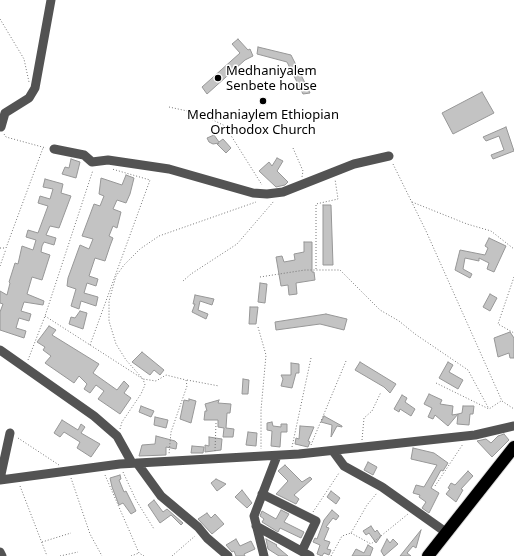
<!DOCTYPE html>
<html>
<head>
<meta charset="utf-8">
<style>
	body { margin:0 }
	canvas { display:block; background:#fff }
</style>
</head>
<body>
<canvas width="514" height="556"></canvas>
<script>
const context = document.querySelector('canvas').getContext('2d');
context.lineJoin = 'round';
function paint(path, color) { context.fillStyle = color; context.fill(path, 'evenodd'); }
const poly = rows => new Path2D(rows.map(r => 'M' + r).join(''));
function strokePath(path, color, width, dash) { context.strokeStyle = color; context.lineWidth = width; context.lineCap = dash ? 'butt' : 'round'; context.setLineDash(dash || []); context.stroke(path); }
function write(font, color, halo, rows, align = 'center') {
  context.font = font + ' "Noto Sans",sans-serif'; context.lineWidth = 3; context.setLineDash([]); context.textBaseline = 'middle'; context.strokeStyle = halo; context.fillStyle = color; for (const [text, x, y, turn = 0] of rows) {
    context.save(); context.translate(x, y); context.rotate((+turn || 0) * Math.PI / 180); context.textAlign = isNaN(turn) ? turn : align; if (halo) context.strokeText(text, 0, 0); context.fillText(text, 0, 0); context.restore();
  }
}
const building = poly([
	[238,39,248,50,250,49,253,56,245,60,207,94,202,87,240,53,232,44,238,39],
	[258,47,291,55,310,93,303,94,287,62,257,54,258,47],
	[482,92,494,113,453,134,442,113,482,92],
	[506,127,514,151,493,159,491,155,504,150,499,136,486,141,483,137,506,127],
	[214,135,219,142,223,139,231,148,226,153,217,144,219,143,213,144,209,142,207,138,214,135],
	[277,158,283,161,277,171,288,182,285,185,276,187,259,171,269,162,272,166,277,158],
	[71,159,80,162,76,178,62,174,65,167,69,168,71,159],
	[126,175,134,178,130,194,126,203,117,200,113,209,121,212,117,228,113,226,109,236,113,238,110,246,105,261,95,258,89,276,98,279,96,286,87,283,84,293,98,297,96,306,81,301,79,309,71,306,76,289,67,286,68,278,80,245,89,249,93,239,82,236,94,204,100,206,104,196,99,194,101,178,122,185,126,175],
	[45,179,63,184,61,193,71,196,59,228,50,226,46,235,56,238,54,245,44,242,42,246,41,252,50,255,42,280,32,277,27,294,44,301,43,305,24,302,21,311,31,314,29,321,19,318,16,328,26,331,24,338,0,330,0,312,3,304,0,303,0,291,7,295,10,283,9,282,15,263,18,264,22,246,33,250,36,240,26,237,28,230,38,233,48,206,38,203,40,196,50,199,53,189,43,187,45,179],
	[323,205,331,205,333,265,323,265,323,205],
	[489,238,506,246,494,272,487,269,489,263,479,258,479,261,465,258,463,269,472,274,470,278,455,270,460,250,485,255,488,248,485,246,489,238],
	[304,242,312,242,312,272,314,272,315,280,296,283,297,294,289,295,288,285,281,286,276,257,282,256,284,262,295,260,294,254,304,252,304,242],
	[260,283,267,284,265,303,258,302,260,283],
	[490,294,497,298,490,311,483,307,490,294],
	[195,295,214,299,212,305,200,301,198,310,208,314,206,319,192,312,195,304,193,304,195,295],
	[250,307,258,307,256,324,249,324,250,307],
	[80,311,87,313,83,329,69,324,71,317,75,318,80,311],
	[326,314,347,319,344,330,320,324,276,330,275,322,326,314],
	[49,326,56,330,52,335,99,364,93,373,117,390,124,381,129,386,124,393,131,398,120,414,98,399,104,391,96,385,90,393,84,389,87,384,79,376,74,383,45,363,51,356,43,350,45,347,37,342,49,326],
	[510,332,514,338,514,358,510,358,509,353,498,357,494,338,510,332],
	[142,352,164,370,160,375,154,370,150,375,132,362,142,352],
	[360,362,396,384,390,393,384,387,355,370,360,362],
	[448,362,453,365,449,372,463,380,458,389,439,378,448,362],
	[291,363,299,364,299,373,296,373,292,388,281,386,283,379,281,375,291,375,291,363],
	[243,379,249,380,248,394,242,394,243,379],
	[429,394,442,400,440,404,453,406,452,415,458,414,448,426,435,415,433,419,428,417,432,408,424,404,429,394],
	[402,395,407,398,405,402,415,409,411,416,400,409,399,412,394,409,402,395],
	[189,399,196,401,191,423,180,419,184,400,189,401,189,399],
	[219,400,218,403,231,404,230,413,227,413,226,428,234,429,233,437,223,437,224,428,218,427,218,420,204,420,205,411,207,411,205,404,219,400],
	[141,406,154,411,151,417,139,412,141,406],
	[463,406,474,406,473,414,470,414,469,425,457,424,458,414,462,413,463,406],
	[324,416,342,426,342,427,337,426,331,437,332,425,321,422,324,416],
	[155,417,168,420,166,428,154,425,155,417],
	[62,420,78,430,81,424,85,427,81,433,100,444,91,457,77,448,80,442,64,432,60,437,54,433,62,420],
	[272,422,273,426,281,427,281,424,287,424,287,432,281,432,280,447,271,446,272,431,267,430,267,423,272,422],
	[300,426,314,427,308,441,310,442,308,447,295,444,296,438,299,439,300,426],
	[248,432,257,433,256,446,246,445,248,432],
	[504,434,509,440,492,457,477,441,486,439,491,443,498,436,504,434],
	[156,436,175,441,177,443,176,449,166,447,166,455,139,456,142,445,155,444,156,436],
	[209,437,222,439,221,450,205,452,205,445,209,446,209,437],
	[192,446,204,447,203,453,191,453,192,446],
	[413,448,434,453,448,463,443,471,441,470,431,488,439,493,429,513,422,508,426,502,419,497,420,495,413,493,416,485,424,487,437,465,411,459,413,448],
	[368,462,377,467,373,475,364,470,368,462],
	[285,465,302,482,310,477,312,479,294,495,299,499,296,504,276,494,288,481,278,471,285,465],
	[468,471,473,476,461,489,463,490,456,502,446,494,450,489,448,488,451,483,455,485,468,471],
	[120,475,121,479,119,480,124,492,126,491,136,511,131,514,123,503,119,505,112,487,110,478,120,475],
	[216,479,226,484,217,491,211,483,216,479],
	[242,490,252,503,247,508,235,497,242,490],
	[331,491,340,498,336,504,327,497,331,491],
	[154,500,163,512,167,509,183,523,181,525,171,515,160,523,148,505,154,500],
	[281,510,289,514,284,522,304,532,301,538,280,528,278,532,262,522,264,519,260,516,262,511,276,519,281,510],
	[332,510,339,516,336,520,333,518,326,527,329,528,324,540,330,542,327,549,331,550,329,555,324,553,322,556,317,554,320,545,313,542,315,538,317,539,324,520,332,510],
	[207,513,211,518,215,514,224,524,212,534,198,519,207,513],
	[371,526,375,532,377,530,381,536,376,543,369,533,366,535,363,531,371,526],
	[421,530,416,548,413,546,407,553,411,556,400,556,421,530],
	[236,539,240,546,251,541,255,549,244,554,245,556,236,556,234,551,232,552,226,545,236,539],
	[266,539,277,545,276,546,288,556,279,556,268,549,266,539],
	[387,539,390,543,393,539,398,544,384,556,381,551,387,539],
	[368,545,373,548,370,556,352,556,356,549,364,553,368,545]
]);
const path = poly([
	[0,19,24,59,29,82],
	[169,107,201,114,225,126,262,185],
	[4,134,6,137,46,148],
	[293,148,303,171,302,177],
	[393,164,426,231,502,401,514,409],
	[412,202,467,224,491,231,514,249],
	[0,248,6,248,43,148],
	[0,266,6,249],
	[316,269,316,204,338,199,335,179],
	[260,277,305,270,340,270,380,310,399,321,415,334,468,370,489,409],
	[514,277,498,324,514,333],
	[183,281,191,274,237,244,274,201],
	[45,316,143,379,156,381,166,375,186,380,187,386,171,432,169,454],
	[258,327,266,355,261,410,261,449],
	[90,345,150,180,112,169],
	[28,360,45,316,93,170],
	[187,380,219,386],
	[436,383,489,409,501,401],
	[120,429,122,422,141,394,145,385,143,379,126,360,116,344,109,321,109,301,116,276,124,265,140,249,159,236,256,202],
	[18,438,59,465],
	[362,440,364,418,372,411,381,392],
	[311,445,346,361],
	[292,447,311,358],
	[215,451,216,423],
	[123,472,136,500,154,529],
	[105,475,139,553,144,556],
	[71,478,90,534,102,556],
	[20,486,47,556],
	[435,486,463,444],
	[313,512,339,473],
	[351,533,371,544,408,514],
	[42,542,71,533],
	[60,556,78,552],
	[131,556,139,553],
	[172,556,195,536],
	[331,556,342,536,351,533,367,505,377,493]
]);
const minor = poly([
	[1,127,5,113,29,98,35,88,51,0],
	[54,149,84,155,92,162,108,160,169,169,253,193,267,194,283,192,354,164,389,156],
	[0,350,94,416,117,436,132,463],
	[333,451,344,466,382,487,447,533],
	[137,463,161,496,198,527,207,538,228,556],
	[0,479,10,433],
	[0,480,120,464,299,454,475,435,514,426],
	[262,494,316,521,302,551],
	[256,526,310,556],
	[0,552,2,556],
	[264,556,254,516,277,456]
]);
const highway = poly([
	[428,556,514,447]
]);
const markers = [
	[218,78,4,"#000"],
	[263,101,4,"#000"]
];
const poiNames = [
	["Medhaniyalem",226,71],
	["Senbete house",226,86],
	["Medhaniaylem Ethiopian",263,115,"center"],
	["Orthodox Church",263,130,"center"]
];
paint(building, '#c3c3c3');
strokePath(building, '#979797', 1);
strokePath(highway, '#dbdbdb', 14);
strokePath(path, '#757575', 1, [1, 2]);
strokePath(minor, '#535353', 9);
strokePath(highway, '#000', 12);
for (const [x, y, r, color] of markers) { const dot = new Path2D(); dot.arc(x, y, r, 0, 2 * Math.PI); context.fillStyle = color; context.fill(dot); strokePath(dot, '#fff', 1.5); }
write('13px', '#000', '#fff', poiNames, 'left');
</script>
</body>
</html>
